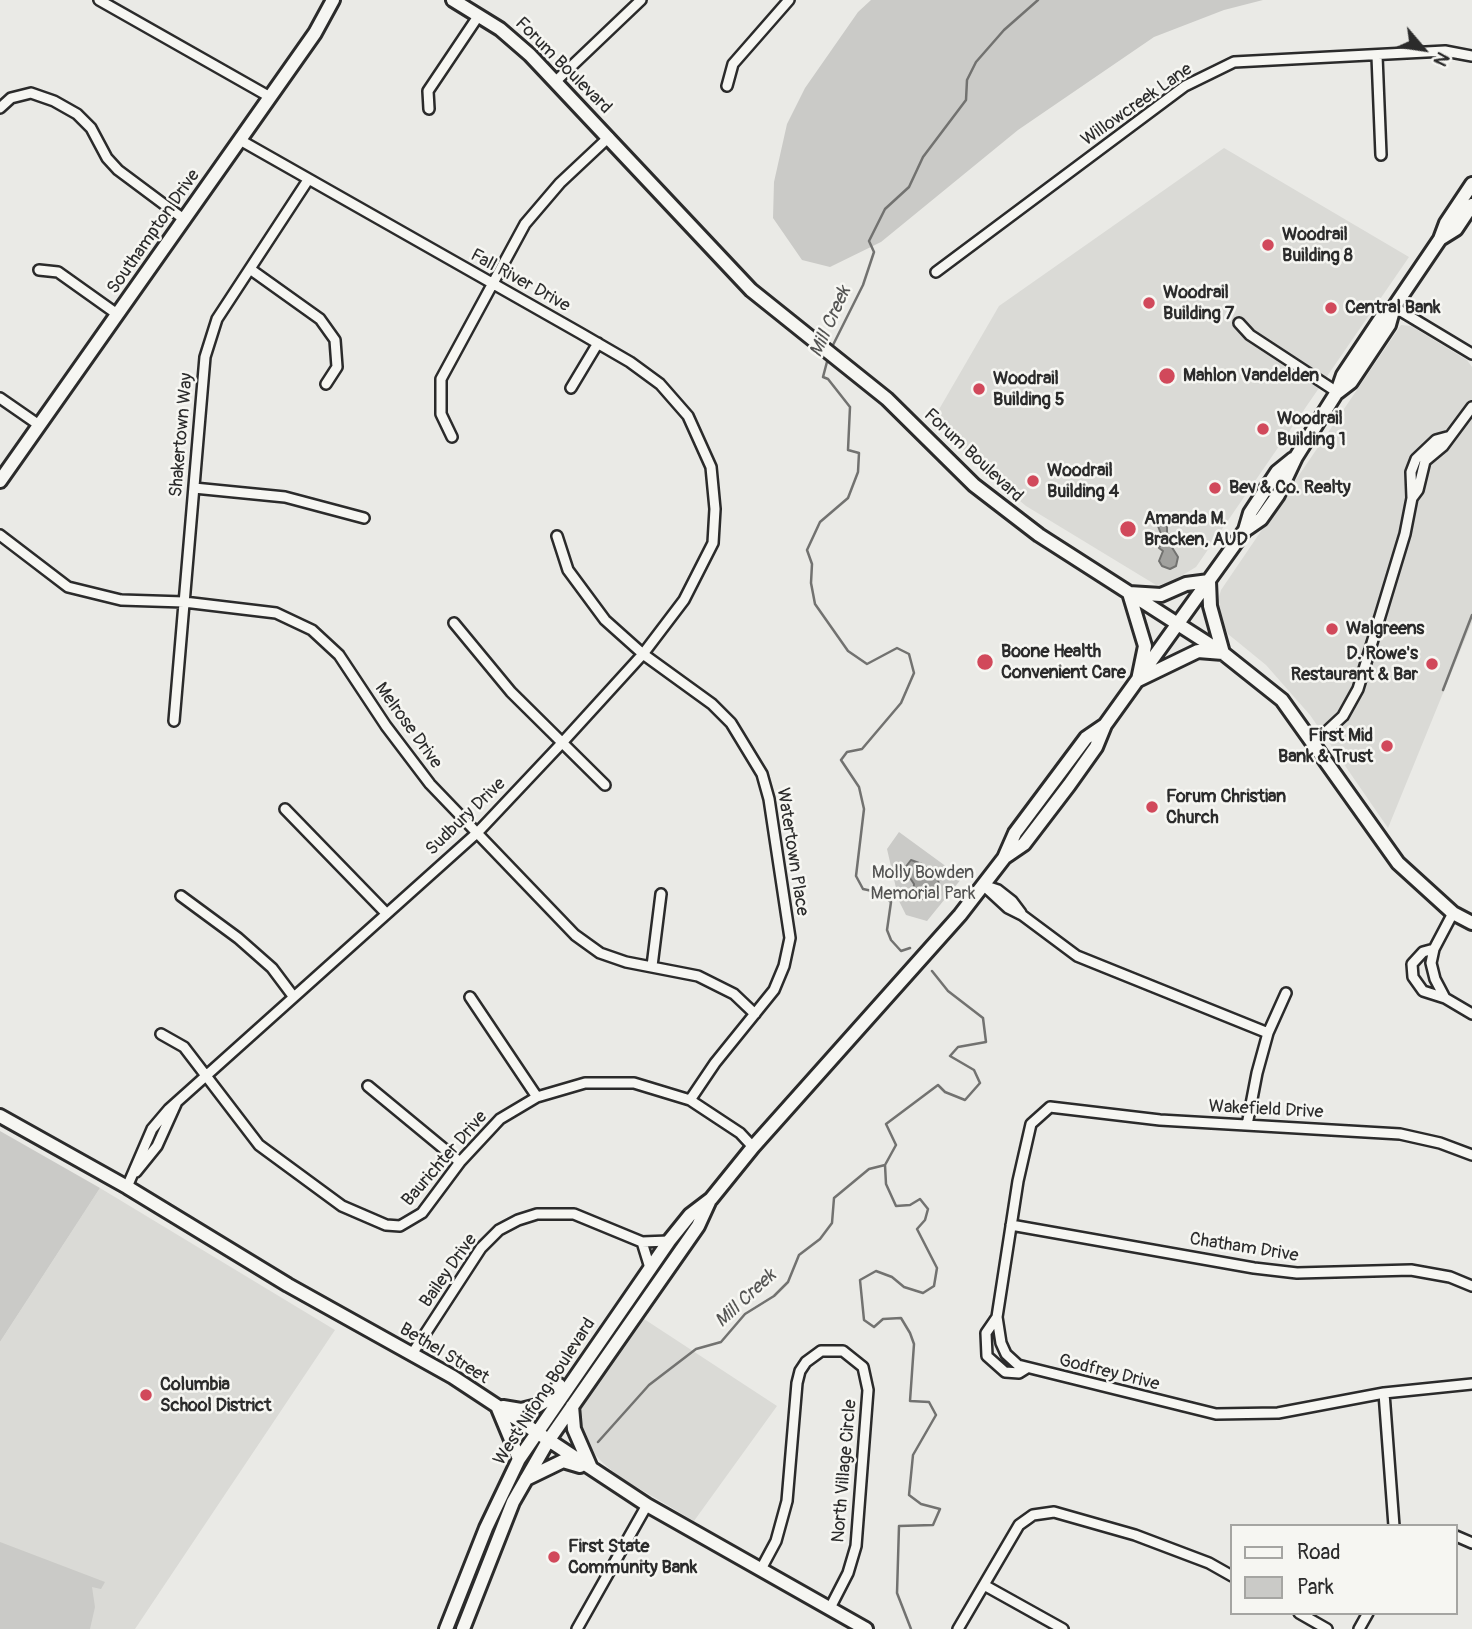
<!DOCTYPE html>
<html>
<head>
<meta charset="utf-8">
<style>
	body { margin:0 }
	#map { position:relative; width:1472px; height:1629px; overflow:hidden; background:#eaeae6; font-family:Pangolin,sans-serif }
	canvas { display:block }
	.legend { position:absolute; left:1230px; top:1524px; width:228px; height:91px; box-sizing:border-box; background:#f6f6f2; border:2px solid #a5a5a2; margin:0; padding:9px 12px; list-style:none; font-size:21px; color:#2b2b2b }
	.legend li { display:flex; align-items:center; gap:14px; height:35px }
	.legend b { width:35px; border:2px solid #a5a5a2 }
	.north { position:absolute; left:1388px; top:14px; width:70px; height:70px; -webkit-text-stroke:5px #f6f6f2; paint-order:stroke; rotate:119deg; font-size:19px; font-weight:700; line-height:28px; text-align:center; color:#2b2b2b }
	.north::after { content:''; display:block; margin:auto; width:24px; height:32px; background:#2b2b2b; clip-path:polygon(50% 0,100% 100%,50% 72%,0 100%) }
</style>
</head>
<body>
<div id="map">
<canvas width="1472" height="1629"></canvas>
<ul class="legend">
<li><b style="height:9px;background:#f6f6f2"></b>Road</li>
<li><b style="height:19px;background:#cacac7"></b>Park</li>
</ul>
<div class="north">N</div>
</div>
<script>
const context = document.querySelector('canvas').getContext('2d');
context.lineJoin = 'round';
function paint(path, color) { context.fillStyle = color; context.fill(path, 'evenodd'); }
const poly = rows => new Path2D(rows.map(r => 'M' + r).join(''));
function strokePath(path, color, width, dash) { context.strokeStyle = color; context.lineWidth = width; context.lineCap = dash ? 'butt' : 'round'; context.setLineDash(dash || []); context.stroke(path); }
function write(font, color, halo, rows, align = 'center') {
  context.font = font + ' Pangolin,sans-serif'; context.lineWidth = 5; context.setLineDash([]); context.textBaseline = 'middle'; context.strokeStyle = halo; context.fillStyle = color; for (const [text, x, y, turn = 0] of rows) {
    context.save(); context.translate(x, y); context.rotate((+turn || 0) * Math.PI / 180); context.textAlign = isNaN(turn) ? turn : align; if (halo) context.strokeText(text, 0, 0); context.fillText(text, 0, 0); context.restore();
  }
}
const built = poly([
	[1224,148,1409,257,1196,567,1168,584,1156,585,1026,506,978,466,934,418,999,306],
	[1401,325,1411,326,1467,360,1472,367,1472,622,1388,828,1310,715,1266,665,1228,634,1216,606,1221,590],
	[100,1188,335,1330,135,1629,0,1629,0,1342],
	[641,1317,777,1406,694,1521,618,1476,603,1463,587,1446,576,1417]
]);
const green = poly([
	[871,0,1263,0,1224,10,1154,37,1018,130,881,242,830,267,802,260,773,218,774,182,787,124,805,88,858,12],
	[899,832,962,878,927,921,906,915,899,901,887,849],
	[0,1131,100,1188,0,1342],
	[0,1542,105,1582,101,1589,92,1587,95,1607,90,1629,0,1629]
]);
const water = poly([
	[1161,513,1167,518,1167,533,1171,536,1168,541,1178,557,1176,566,1170,569,1162,566,1159,561,1163,551,1159,548,1162,542,1158,539,1161,534,1155,518,1161,513],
	[911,860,922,864,938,877,939,889,934,898,922,899,913,894,914,884,904,869,911,860]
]);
const stream = poly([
	[831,349,863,285,874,252,869,241,885,209,909,187,923,157,966,100,967,80,976,62,1004,30,1038,0],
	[828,358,823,377,828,379,850,407,848,450,859,453,858,472,848,498,820,522,807,550,812,564,811,583,815,604,848,651,867,664,897,648,909,654,914,673,901,703,862,749,847,752,841,760,859,787,864,809,856,876,863,889,877,892,891,902,887,930,891,940,901,951,910,948],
	[1443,690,1472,615],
	[885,1165,886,1184,896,1206,910,1205,920,1199,928,1209,925,1220,917,1229,937,1268,934,1286,923,1293,904,1287,892,1277,876,1271,860,1280,864,1320,874,1327,883,1319,901,1318,910,1333,914,1344,910,1401,929,1402,936,1415,913,1455,909,1495,921,1504,940,1509,933,1525,899,1526,897,1593,911,1629],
	[598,1442,649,1385,696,1349,721,1342,745,1314,774,1296,788,1282,799,1255,820,1239,832,1223,834,1198,869,1169,885,1165,896,1145,886,1124,938,1085,945,1092,965,1100,980,1083,974,1070,950,1056,958,1047,986,1042,983,1018,948,991,932,971]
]);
const street = poly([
	[99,0,270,97],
	[1377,56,1381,155],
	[556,81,641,0],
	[727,86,733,64,789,0],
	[0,108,11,98,31,93,54,101,77,114,91,128,107,158,118,170,185,220],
	[429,109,428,91,479,15],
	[250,269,320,319,335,340,337,367,326,384],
	[39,270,58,272,117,314],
	[936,272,1185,86,1234,62,1445,51,1472,56],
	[1394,307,1472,354],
	[1239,323,1250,335,1337,392],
	[571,388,598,343],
	[0,398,39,425],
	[452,437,441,414,441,379,525,224,560,183,609,137],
	[194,488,285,497,364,518],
	[1412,498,1418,490,1425,461,1443,446,1472,407],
	[0,535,68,587,121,600,184,602,276,613,312,630,339,655,386,726,430,784,575,935,600,953,626,962,698,976,734,994,755,1014],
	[557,536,568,570,605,620,643,654,712,704,731,723,762,774,769,799,790,938,784,966,774,990,715,1063,690,1100],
	[454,623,511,692,605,785],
	[174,721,205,357,217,319,308,180],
	[1314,743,1343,716,1358,689,1405,534,1412,498,1411,472,1416,459,1436,440,1447,437],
	[285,809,385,912],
	[983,885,1008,908,1022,915,1077,956,1268,1033],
	[983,885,998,890,1012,901,1021,913],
	[181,896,238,938,272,968,293,996],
	[1453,913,1434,949,1431,963,1435,979,1445,998,1472,1014],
	[1434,949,1423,952,1412,964,1413,977,1423,991,1445,998],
	[652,966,661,894],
	[470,997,537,1097],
	[161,1034,184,1047,259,1145,342,1206,386,1225,400,1226,422,1213,460,1162,500,1119,537,1097,585,1083,634,1083,690,1100,740,1133,753,1147],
	[368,1086,460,1162],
	[1247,1125,1257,1073,1268,1033,1286,993],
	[1472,1155,1440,1143,1400,1134,1160,1120,1050,1107,1031,1124,1018,1181,997,1317,1001,1343,1006,1354,1018,1365,1216,1414,1278,1413,1384,1393,1472,1384],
	[136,1172,157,1146,176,1104],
	[127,1187,152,1129,169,1109,478,832,561,744,643,654,684,600,713,543,715,509,711,467,688,416,660,384,630,362,580,333,240,140],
	[1011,1225,1254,1268,1297,1273,1411,1270,1450,1277,1472,1286],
	[642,1242,650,1268],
	[997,1317,986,1333,987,1356,1005,1372,1019,1373,1027,1368],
	[412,1354,481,1248,499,1230,518,1220,537,1214,574,1214,642,1242,669,1241],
	[1384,1393,1394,1526],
	[1456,1536,1472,1543],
	[761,1569,776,1541,787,1501,797,1383,800,1371,806,1362,821,1351,843,1351,863,1367,868,1390,856,1546,848,1573,830,1608],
	[984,1585,1063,1629],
	[1299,1613,1327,1629],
	[577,1629,647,1505],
	[958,1629,1019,1525,1033,1515,1054,1512,1135,1535,1209,1563,1232,1576],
	[1359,1629,1368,1613]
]);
const secondary = poly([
	[453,0,500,29,530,55,751,290,887,399,974,485,1039,535,1223,653,1282,700,1398,863,1453,913,1472,923],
	[1440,239,1456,229,1472,205],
	[1338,392,1351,382,1389,325,1394,307],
	[0,481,315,33,333,0],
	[1245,530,1250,513,1277,472,1293,459],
	[1209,581,1210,606,1223,653,1198,651,1138,680,1145,646,1129,593,1161,595,1186,584,1209,581],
	[1005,857,1024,844,1069,785,1096,747,1105,725,1245,530,1261,519,1278,495,1296,457,1337,392,1343,375,1381,318,1394,307,1440,239,1446,223,1472,184],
	[0,1116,127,1187,288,1285,453,1377,647,1505,866,1629],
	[497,1406,519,1459],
	[572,1406,574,1429,591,1468],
	[503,1407,521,1410,537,1406,552,1397,559,1385],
	[526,1479,563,1461,580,1466],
	[446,1629,486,1528,519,1459,669,1241,690,1215,711,1199,753,1147,960,915,1004,858,1015,833,1086,738,1105,725],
	[463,1629,513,1502,548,1441,698,1226,709,1202]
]);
const markers = [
	[1268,245,7,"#d1495b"],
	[1149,303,7,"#d1495b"],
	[1331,308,7,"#d1495b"],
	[1167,376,9,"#d1495b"],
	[979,389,7,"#d1495b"],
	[1263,429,7,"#d1495b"],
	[1033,481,7,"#d1495b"],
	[1215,488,7,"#d1495b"],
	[1128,529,9,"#d1495b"],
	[1332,629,7,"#d1495b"],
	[985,662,9,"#d1495b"],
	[1432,664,7,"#d1495b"],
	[1387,746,7,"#d1495b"],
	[1152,807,7,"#d1495b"],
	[146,1395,7,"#d1495b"],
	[554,1557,7,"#d1495b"]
];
const streetNames = [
	["Forum Boulevard",563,66,45],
	["Willowcreek Lane",1137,105,-35],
	["Southampton Drive",154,232,-55],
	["Fall River Drive",520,281,29],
	["Shakertown Way",182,435,-85],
	["Forum Boulevard",973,456,43],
	["Melrose Drive",408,726,54],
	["Sudbury Drive",466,817,-44],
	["Watertown Place",792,852,81],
	["Wakefield Drive",1266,1110,3],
	["Baurichter Drive",445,1159,-49],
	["Chatham Drive",1244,1248,9],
	["Bailey Drive",449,1271,-55],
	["Bethel Street",444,1354,31],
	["Godfrey Drive",1109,1373,14],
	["West Nifong Boulevard",545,1392,-57],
	["North Village Circle",845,1471,-85]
];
const poiNames = [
	["Woodrail",1282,235],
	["Building 8",1282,256],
	["Woodrail",1163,293],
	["Building 7",1163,314],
	["Central Bank",1345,308],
	["Mahlon Vandelden",1183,376],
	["Woodrail",993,379],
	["Building 5",993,400],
	["Woodrail",1277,419],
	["Building 1",1277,440],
	["Woodrail",1047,471],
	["Building 4",1047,492],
	["Bev & Co. Realty",1229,488],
	["Amanda M.",1144,519],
	["Bracken, AUD",1144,540],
	["Walgreens",1346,629],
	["Boone Health",1001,652],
	["Convenient Care",1001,673],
	["D. Rowe's",1418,654,"right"],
	["Restaurant & Bar",1418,675,"right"],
	["First Mid",1373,736,"right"],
	["Bank & Trust",1373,757,"right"],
	["Forum Christian",1166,797],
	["Church",1166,818],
	["Columbia",160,1385],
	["School District",160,1406],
	["First State",568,1547],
	["Community Bank",568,1568]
];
const parkNames = [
	["Molly Bowden",923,873],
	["Memorial Park",923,894]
];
const waterNames = [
	["Mill Creek",831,322,-66],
	["Mill Creek",746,1299,-43]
];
paint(built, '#dadad6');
paint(green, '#cacac7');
paint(water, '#a1a19e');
strokePath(water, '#727270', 2);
strokePath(stream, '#727270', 2.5);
strokePath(street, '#2b2b2b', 14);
strokePath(secondary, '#2b2b2b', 18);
strokePath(street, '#f6f6f2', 9);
strokePath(secondary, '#f6f6f2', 12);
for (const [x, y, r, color] of markers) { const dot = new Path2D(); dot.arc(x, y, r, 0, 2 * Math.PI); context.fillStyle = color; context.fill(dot); strokePath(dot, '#f6f6f2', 2.5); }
write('18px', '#2b2b2b', '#f6f6f2', streetNames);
write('bold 18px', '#2b2b2b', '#f6f6f2', poiNames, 'left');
write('18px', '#535352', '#f6f6f2', parkNames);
write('italic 19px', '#545453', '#f6f6f2', waterNames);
</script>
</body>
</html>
